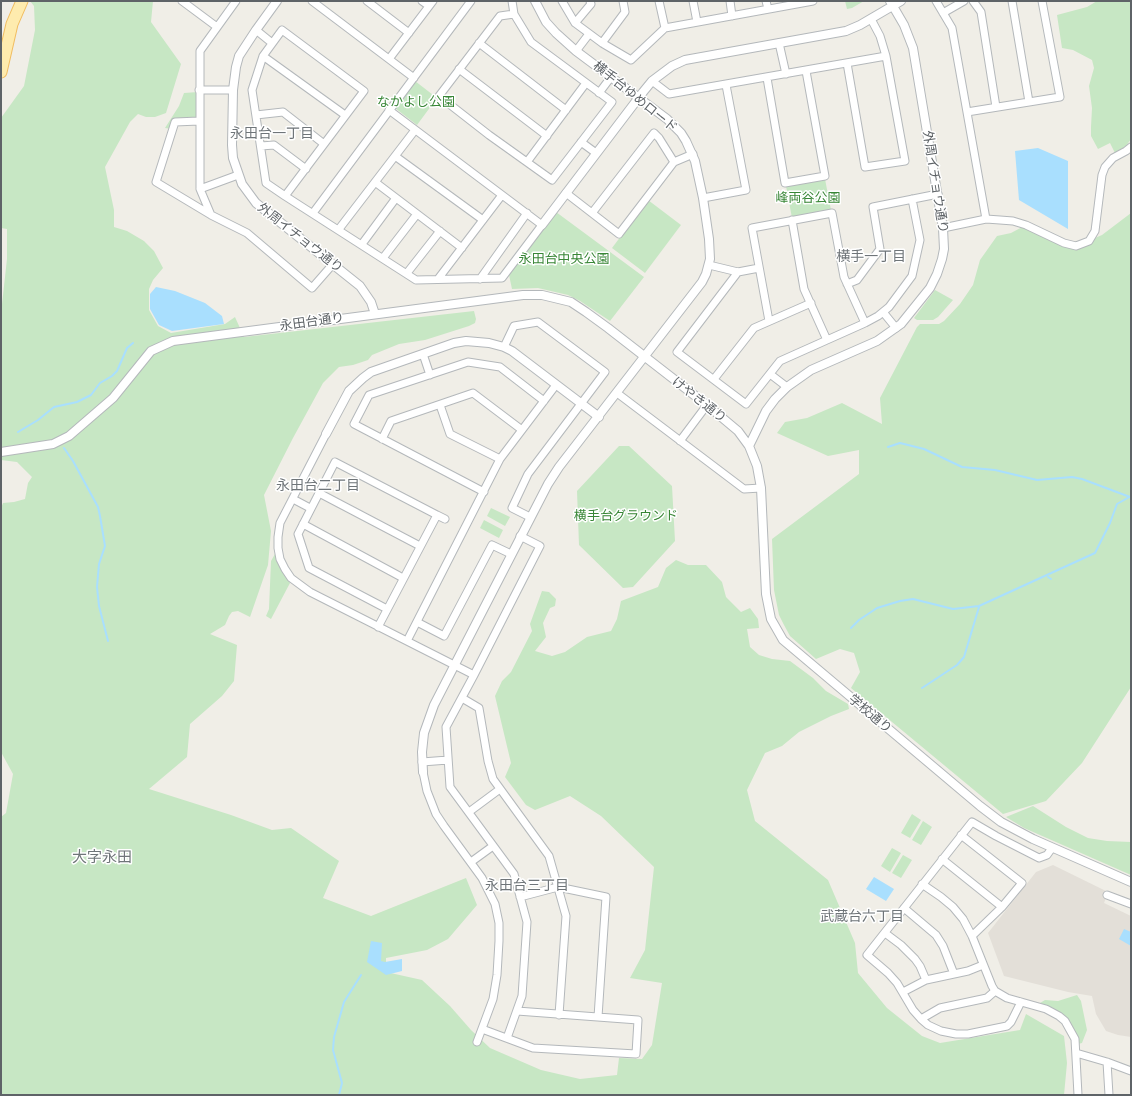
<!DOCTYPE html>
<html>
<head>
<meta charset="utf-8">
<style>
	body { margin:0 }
	#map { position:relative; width:1132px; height:1096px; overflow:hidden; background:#f0eee7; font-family:"IBM Plex Sans",sans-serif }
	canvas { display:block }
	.frame { position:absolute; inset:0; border:2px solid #5e6367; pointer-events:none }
</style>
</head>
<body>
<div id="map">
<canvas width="1132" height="1096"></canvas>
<div class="frame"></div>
</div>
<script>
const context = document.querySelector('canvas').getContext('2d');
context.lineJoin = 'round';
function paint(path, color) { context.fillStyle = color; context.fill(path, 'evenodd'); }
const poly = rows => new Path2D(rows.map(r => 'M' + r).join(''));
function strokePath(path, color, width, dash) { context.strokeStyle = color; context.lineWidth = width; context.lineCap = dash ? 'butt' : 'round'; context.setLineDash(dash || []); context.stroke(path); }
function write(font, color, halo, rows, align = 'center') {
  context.font = font + ' "IBM Plex Sans","Noto Sans JP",sans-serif'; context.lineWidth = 3; context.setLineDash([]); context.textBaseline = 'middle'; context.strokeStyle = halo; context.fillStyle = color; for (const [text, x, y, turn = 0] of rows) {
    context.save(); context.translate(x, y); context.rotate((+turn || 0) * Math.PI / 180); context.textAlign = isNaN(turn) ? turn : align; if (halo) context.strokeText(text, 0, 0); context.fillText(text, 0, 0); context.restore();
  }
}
const education = poly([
	[1053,865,1108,892,1104,903,1131,916,1131,1037,1118,1035,1106,1031,1096,1014,1092,996,1068,992,1004,976,988,933,1036,872]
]);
const green = poly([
	[30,1,153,1,151,22,181,64,166,113,155,117,146,117,138,114,130,122,105,167,114,210,114,227,127,231,144,241,154,251,163,268,153,280,149,289,149,310,158,326,171,333,225,324,235,317,244,337,474,311,476,319,475,323,469,326,425,340,399,344,372,355,368,360,353,365,339,367,323,383,293,438,264,495,271,531,268,565,250,617,238,611,232,612,229,616,225,625,210,634,237,645,234,681,222,696,190,724,187,757,149,789,231,815,272,830,291,828,339,861,323,898,371,916,466,878,477,905,448,939,427,950,386,958,386,972,422,980,450,1006,471,1030,490,1048,541,1070,580,1079,617,1075,619,1058,642,1059,652,1045,662,983,630,978,645,950,654,867,601,816,570,796,535,810,526,805,505,777,511,763,495,696,502,681,511,672,532,631,530,624,542,591,549,592,556,599,555,606,550,608,543,623,546,637,535,651,552,656,565,652,587,637,611,631,617,619,621,601,658,587,666,568,676,560,688,565,706,565,722,582,726,597,741,612,750,608,758,619,759,628,747,629,750,647,759,655,772,659,790,661,813,678,826,691,848,704,849,709,831,716,799,732,782,746,765,753,747,790,755,821,828,880,855,943,858,973,887,1008,922,1036,940,1043,1020,1030,1026,1014,1064,1036,1067,1063,1064,1095,1,1095,1,817,6,813,13,774,1,752,1,508,3,503,14,502,25,499,28,483,32,477,17,462,1,460,1,313,7,259,7,229,1,228,1,118,24,86,35,30,34,6],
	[845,1,864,1,852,8,847,9],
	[1097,1,1131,1,1131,139,1126,146,1115,153,1110,143,1098,149,1091,136,1091,127,1092,108,1089,86,1094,68,1092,60,1073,50,1062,48,1057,15,1087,7],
	[415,81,437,98,417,125,395,108],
	[198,92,199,121,175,122,172,129,165,128,179,106,184,93],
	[825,179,831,210,792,218,786,186],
	[648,200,681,225,645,273,612,248],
	[556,212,644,277,610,321,580,301,568,295,538,288,512,289,509,275],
	[1131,213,1131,687,1082,763,1046,801,1003,814,851,688,860,672,854,653,840,649,816,659,790,636,784,625,779,615,774,590,772,539,859,474,859,450,828,456,777,433,785,422,807,418,842,403,882,424,880,398,917,327,920,324,939,324,944,321,960,304,973,285,980,260,997,236,1011,233,1026,225,1076,246,1102,235],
	[935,290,953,300,938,317,933,320,917,320,914,318],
	[619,446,629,446,672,486,675,541,633,587,623,588,579,545,577,491],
	[491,508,510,517,505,526,487,516],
	[484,520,503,530,499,538,480,528],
	[275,554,278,563,290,583,271,619,266,616,269,609,271,561],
	[1033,806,1066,827,1088,838,1107,841,1131,842,1131,875,1024,828,1006,817],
	[912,814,921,820,910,838,901,833],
	[923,821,932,827,921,845,912,840],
	[892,848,901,853,890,872,881,866],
	[903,855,912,860,901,878,892,873],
	[1077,995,1081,1001,1087,1030,1082,1043,1078,1044,1062,1015,1053,1008,1040,1003,1045,1000,1058,1001]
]);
const water = poly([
	[1038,148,1068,161,1068,229,1019,200,1015,151],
	[156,287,175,291,205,303,222,316,224,324,172,331,159,325,150,309,150,294],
	[874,877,894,889,886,901,866,889],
	[1124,929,1131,932,1131,946,1119,939],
	[371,941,382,943,381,961,385,962,402,959,402,971,386,975,367,962]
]);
const stream = poly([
	[18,432,38,420,54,407,77,402,91,395,100,383,112,376,117,371,127,348,133,343],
	[888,447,900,443,924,449,962,467,995,470,1037,480,1072,477,1082,479,1130,497],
	[64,448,73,461,98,507,100,516,105,546,99,564,97,587,99,606,108,641],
	[1048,577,1051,579],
	[851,628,859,620,877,608,900,601,913,599,953,609,979,606,1095,553,1110,523,1117,504,1131,496],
	[922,688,957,665,964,657,979,607],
	[339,1095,342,1083,333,1050,334,1037,344,1002,361,975]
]);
const minor = poly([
	[182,1,217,27],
	[312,1,414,78],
	[367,1,409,33],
	[422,1,429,6],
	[512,1,514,14,531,42,612,102,552,180,489,135,439,96,500,16,514,14],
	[562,1,575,23,602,43,631,60,665,28,813,1],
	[659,1,665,28],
	[693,1,697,22],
	[730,1,732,16],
	[766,1,768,9],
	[936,1,952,28,986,219],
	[973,1,981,12,996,107],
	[1012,1,1029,102],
	[943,13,964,1],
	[575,23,591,4,590,1],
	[256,30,272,43],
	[479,43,566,110],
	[602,43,625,12,623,1],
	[779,43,786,74],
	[576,51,589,34],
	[263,56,345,115],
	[389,59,433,1],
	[847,63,865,167,905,161,886,56,880,36,871,19],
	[459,69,547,136],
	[767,78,785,183,825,176,806,71],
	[652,81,669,94,886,56],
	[199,90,233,90],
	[599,93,611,77],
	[967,112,1060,97,1042,1],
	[256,115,283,112,324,144],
	[199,121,175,122,156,182,211,215,247,233,312,288,333,264],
	[581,142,596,153],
	[261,146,274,145,306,169],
	[395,156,483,220],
	[527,162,586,83],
	[375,182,462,248],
	[200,189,238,175],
	[566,193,619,234,674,162,693,154],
	[285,196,364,91,282,30,263,56,252,90,266,183,285,196,416,280,502,278,542,225,389,110],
	[703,198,746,190,726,85],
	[313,213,471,1],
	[592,213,654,133,659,138,674,162],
	[211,215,200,189,200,51,236,1],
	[792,220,804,289,827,340],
	[943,228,986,219,1000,220,1013,221,1026,225,1064,243,1076,246,1089,241,1095,231,1102,175,1105,167,1113,158,1126,151,1131,147],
	[339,229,415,130],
	[362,244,396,198],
	[383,258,417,214],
	[709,265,738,272,759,268],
	[738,272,677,352,746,404,780,361,865,323,878,316,889,307,912,276,920,240,912,199],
	[407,273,440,231],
	[438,279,502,195],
	[480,279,527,213],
	[847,284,857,280,880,249,873,207,938,194],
	[883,312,896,328],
	[769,321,752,228,832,213,844,277,865,323],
	[504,347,514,326,538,322,605,372,528,474,512,508,530,517],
	[423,354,430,375],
	[770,374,787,387],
	[714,379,754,328,811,303],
	[617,393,744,489,761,488],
	[440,405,450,434,500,459],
	[326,434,280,523,278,537,278,548,280,559,285,569,291,578,310,592,474,675],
	[382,439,391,421,473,393,522,430],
	[680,441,707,405],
	[484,492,354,424,369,395,468,362,500,367,544,401],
	[319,493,420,546],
	[293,499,310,508],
	[437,515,445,519],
	[303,524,403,578],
	[417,622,444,636,492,545,511,554],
	[378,627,437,515,335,462,298,534,309,568,387,609],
	[407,641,500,459,556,385],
	[462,698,479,708,488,761,493,779,549,856,566,916,559,1015],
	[422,762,448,760],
	[423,772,427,791,436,814,444,826,482,878,495,904,499,923,499,941,497,975,493,999,477,1042],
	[469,812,500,789],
	[961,835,1022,883,1002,907,972,936],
	[942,859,1002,907],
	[471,862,493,846],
	[922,884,941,897,953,907,963,919,972,936,992,986,995,991,1007,998,1046,1009,1059,1016,1065,1021,1075,1039,1078,1095],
	[1107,895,1131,904],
	[520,897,558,887,606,897,598,1017],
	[904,908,936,935,943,946,954,974],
	[885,933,901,945,915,959,920,966,926,980],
	[903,992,926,980,968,971,983,965],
	[1021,1002,1011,1022,1007,1026,968,1034,956,1034,941,1031,928,1025,921,1019,913,1010,897,983,888,973,867,955,972,822,996,836,1039,858,1047,855,1052,848],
	[921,1019,940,1008,987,998,995,991],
	[482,1029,533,1048,636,1054,638,1020,517,1011],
	[507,1038,522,996,527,922,514,874,450,787,446,727,474,675,540,546,520,536],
	[1076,1053,1107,1062,1131,1071],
	[1107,1062,1109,1095]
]);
const tertiary = poly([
	[277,1,256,30,239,56,236,67,233,90,232,145,233,158,242,184,256,203,360,286,371,302,375,314],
	[542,225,643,92,652,81,672,66,685,60,846,31,860,25,901,1],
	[326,434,349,391,363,378,371,372,454,343,466,341,489,343,504,347,512,351,599,417],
	[749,446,766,411,775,399,787,387,811,370,877,341,901,324,930,288,937,274,942,259,944,249,943,228,913,48,904,25,890,1],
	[1,452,53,444,69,436,113,398,151,351,173,341,523,295,542,295,571,302,586,312,608,328,707,405,738,431,749,446,757,466,761,488,766,594,771,619,783,640,980,806,1001,822,1033,839,1131,882],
	[423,772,422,752,424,733,434,705,548,484,559,467,702,282,706,274,710,259,709,239,703,198,695,161,686,141,681,133,667,119,576,51,556,33,546,22,535,1]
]);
const primary = poly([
	[1,72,12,24,22,1]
]);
const streetNames = [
	["横手台ゆめロード",635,97,39],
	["外周イチョウ通り",935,182,81],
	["外周イチョウ通り",300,238,38],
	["永田台通り",312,322,-8],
	["けやき通り",699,400,38],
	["学校通り",870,714,40]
];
const parkNames = [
	["なかよし公園",416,102],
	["峰両谷公園",808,198],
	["永田台中央公園",564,259],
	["横手台グラウンド",626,516]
];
const neighbourhoodNames = [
	["永田台一丁目",272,134],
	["横手一丁目",871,257],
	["永田台二丁目",318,486],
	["永田台三丁目",527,886],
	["武蔵台六丁目",862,917]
];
const quarterNames = [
	["大字永田",102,858]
];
paint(education, '#e3dfd8');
paint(green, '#c7e7c4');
paint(water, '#a9dffe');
strokePath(stream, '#a9dffe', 2);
strokePath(minor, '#b4b8bb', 9);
strokePath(tertiary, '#b4b8bb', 10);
strokePath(primary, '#f1bd60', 13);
strokePath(minor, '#fff', 7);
strokePath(tertiary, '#fff', 8);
strokePath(primary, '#feebae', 11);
write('13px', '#5e6367', '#fff', streetNames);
write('13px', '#388636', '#fff', parkNames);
write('14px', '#6f7579', '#fff', neighbourhoodNames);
write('15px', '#6f7579', '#fff', quarterNames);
</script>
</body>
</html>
